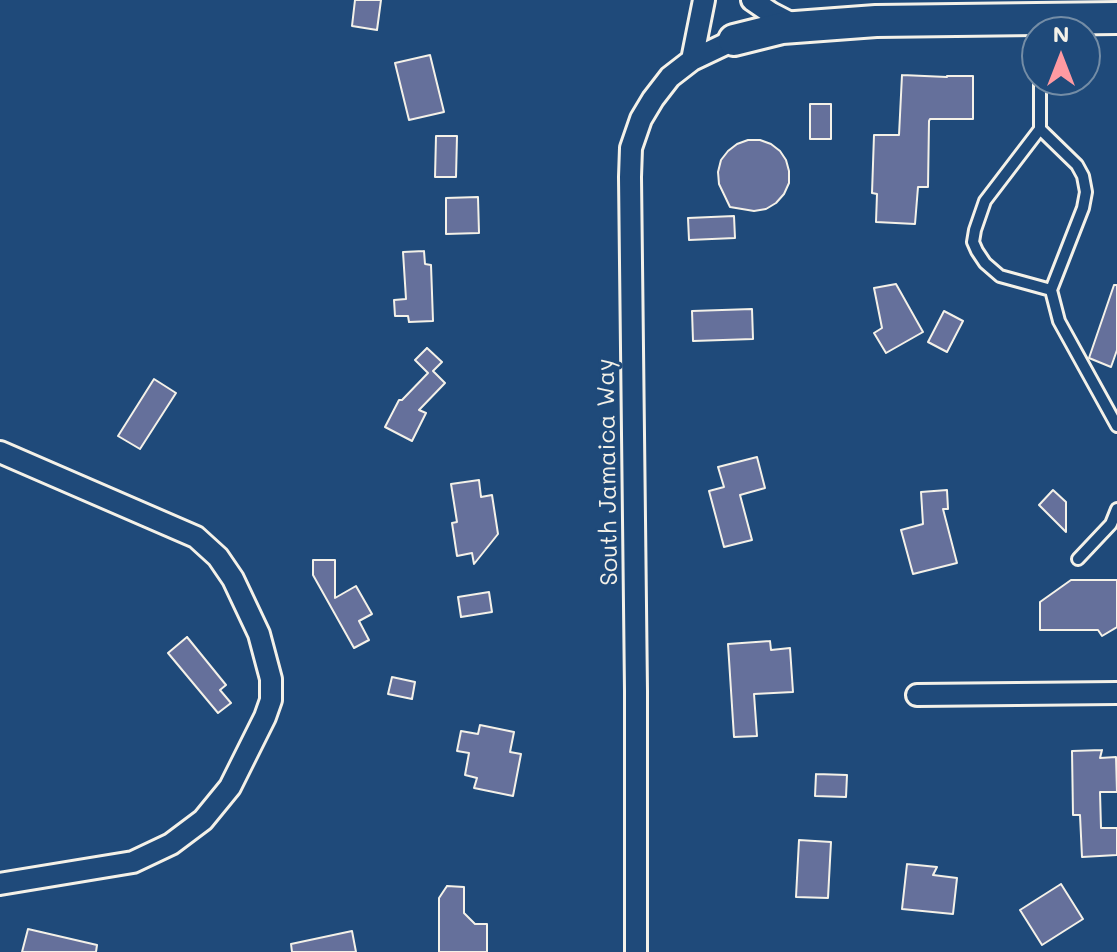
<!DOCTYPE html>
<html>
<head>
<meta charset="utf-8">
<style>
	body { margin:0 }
	#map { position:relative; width:1117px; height:952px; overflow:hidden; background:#1f4a7a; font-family:Mali,sans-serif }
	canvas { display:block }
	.north { position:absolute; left:1021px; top:16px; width:80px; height:80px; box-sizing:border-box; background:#1f4a7a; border:2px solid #748da6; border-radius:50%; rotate:0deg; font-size:22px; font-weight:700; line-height:32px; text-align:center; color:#f4f1e8 }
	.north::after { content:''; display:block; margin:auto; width:28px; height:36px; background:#ff9aa2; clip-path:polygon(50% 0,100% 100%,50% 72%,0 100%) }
</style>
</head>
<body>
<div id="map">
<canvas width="1117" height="952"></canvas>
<div class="north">N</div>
</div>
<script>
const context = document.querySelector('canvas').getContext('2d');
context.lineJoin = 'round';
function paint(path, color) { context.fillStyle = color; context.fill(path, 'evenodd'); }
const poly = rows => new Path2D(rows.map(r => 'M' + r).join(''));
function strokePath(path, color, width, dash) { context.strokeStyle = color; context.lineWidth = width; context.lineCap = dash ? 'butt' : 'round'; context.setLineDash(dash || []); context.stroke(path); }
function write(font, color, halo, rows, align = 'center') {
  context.font = font + ' Mali,sans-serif'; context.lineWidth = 6; context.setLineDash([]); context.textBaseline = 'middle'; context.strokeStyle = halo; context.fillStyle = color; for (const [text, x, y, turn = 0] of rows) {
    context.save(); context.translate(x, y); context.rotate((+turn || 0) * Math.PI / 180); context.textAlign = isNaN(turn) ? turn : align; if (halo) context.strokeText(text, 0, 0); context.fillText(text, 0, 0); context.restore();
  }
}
const building = poly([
	[355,0,381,0,377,30,352,26,355,0],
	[430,55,444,112,409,120,395,63,430,55],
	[902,75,947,77,947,76,973,76,973,119,930,119,929,121,928,187,918,187,915,224,876,222,877,194,872,193,874,135,899,135,902,75],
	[810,104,831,104,831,139,810,139,810,104],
	[436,136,457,136,456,177,435,177,436,136],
	[748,140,760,140,771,144,780,151,786,160,789,171,789,183,784,194,776,203,766,209,754,211,730,207,719,184,718,172,721,160,728,151,737,144,748,140],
	[478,197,479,233,446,234,446,198,478,197],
	[734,216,735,238,689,240,688,218,734,216],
	[424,251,425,264,431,265,433,321,409,322,408,316,395,316,394,300,406,299,403,252,424,251],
	[896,284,923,332,886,353,874,333,882,328,874,288,896,284],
	[1114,285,1117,285,1117,350,1111,367,1089,358,1114,285],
	[752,309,753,339,693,341,692,311,752,309],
	[944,311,963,321,947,352,928,342,944,311],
	[427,348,442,362,433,371,445,383,419,410,426,413,412,441,385,427,399,400,402,400,428,373,415,360,427,348],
	[154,379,176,393,140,449,118,436,154,379],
	[757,457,765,488,740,495,752,540,724,547,709,491,724,487,718,467,757,457],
	[479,480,481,497,492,495,498,534,474,564,472,553,457,556,452,523,457,522,451,484,479,480],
	[947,490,948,509,943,509,957,563,913,574,901,530,923,524,921,492,947,490],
	[1053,490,1066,502,1066,532,1039,505,1053,490],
	[313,560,335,560,335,598,356,586,372,614,359,621,369,640,354,648,313,575,313,560],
	[1071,580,1117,580,1117,627,1102,636,1098,630,1040,630,1040,602,1071,580],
	[489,592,492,612,461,617,458,597,489,592],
	[187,637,226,685,220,690,231,703,218,713,168,653,187,637],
	[770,641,771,650,790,648,793,692,754,694,757,736,734,737,728,644,770,641],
	[392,677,415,682,412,699,388,694,392,677],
	[480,725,514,732,510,752,521,754,513,796,474,788,477,778,465,775,469,753,457,751,461,731,478,734,480,725],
	[1102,750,1100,758,1116,757,1117,792,1100,792,1101,828,1117,828,1117,855,1082,857,1080,815,1073,815,1072,751,1102,750],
	[816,774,847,775,846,797,815,796,816,774],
	[799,840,831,842,828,898,796,897,799,840],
	[907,864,937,867,933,875,957,878,953,914,902,909,907,864],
	[1061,884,1083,919,1042,945,1020,910,1061,884],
	[447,886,464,887,464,913,475,924,487,924,487,952,439,952,439,898,447,886],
	[28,929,97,945,96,952,22,952,28,929],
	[352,931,356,952,292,952,291,944,352,931]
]);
const lane = poly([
	[1040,80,1040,129,1077,165,1083,176,1086,192,1083,208,1051,290,1059,321,1117,426],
	[1040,129,985,201,975,230,973,242,977,251,985,263,1000,276,1051,290],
	[1078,559,1111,524,1117,509]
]);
const street = poly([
	[752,0,771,13,798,27],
	[692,60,704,0],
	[0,452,196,537,218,557,233,579,259,634,271,679,271,700,265,717,230,787,203,820,171,844,133,862,0,884],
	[917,695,1117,693],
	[636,952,636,691,630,177,631,148,641,119,653,99,670,77,692,60,734,40]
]);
const secondary = poly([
	[734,40,782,28,876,21,1117,18]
]);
const streetNames = [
	["South Jamaica Way",608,472,-91]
];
paint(building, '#65709b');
strokePath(building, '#f4f1e8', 2);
strokePath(lane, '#f4f1e8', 16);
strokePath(street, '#f4f1e8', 26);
strokePath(secondary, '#f4f1e8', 36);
strokePath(lane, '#1f4a7a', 10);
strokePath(street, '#1f4a7a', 20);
strokePath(secondary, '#1f4a7a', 30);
write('24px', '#f4f1e8', '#1f4a7a', streetNames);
</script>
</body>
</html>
